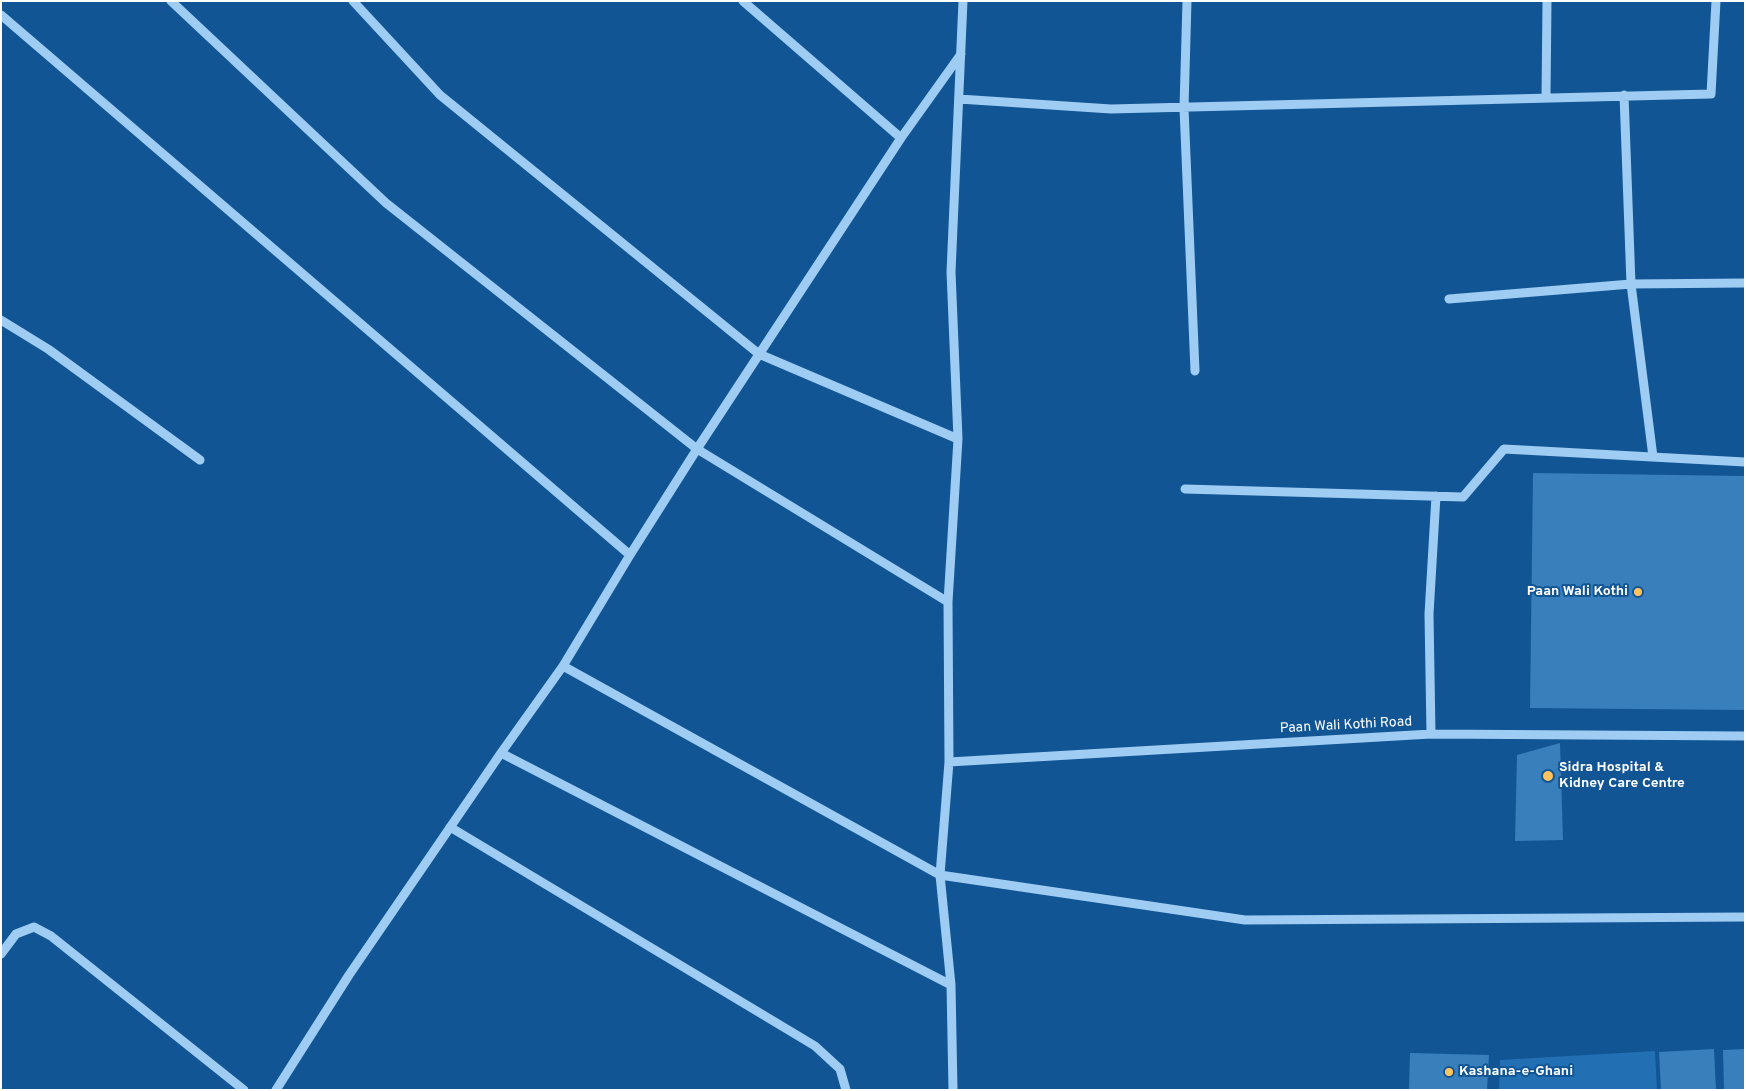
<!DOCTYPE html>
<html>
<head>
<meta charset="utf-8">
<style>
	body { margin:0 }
	#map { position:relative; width:1746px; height:1091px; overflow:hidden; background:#115594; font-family:Overpass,sans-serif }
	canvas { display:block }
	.frame { position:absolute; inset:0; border:2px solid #fff; pointer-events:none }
</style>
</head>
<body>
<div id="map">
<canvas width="1746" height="1091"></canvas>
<div class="frame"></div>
</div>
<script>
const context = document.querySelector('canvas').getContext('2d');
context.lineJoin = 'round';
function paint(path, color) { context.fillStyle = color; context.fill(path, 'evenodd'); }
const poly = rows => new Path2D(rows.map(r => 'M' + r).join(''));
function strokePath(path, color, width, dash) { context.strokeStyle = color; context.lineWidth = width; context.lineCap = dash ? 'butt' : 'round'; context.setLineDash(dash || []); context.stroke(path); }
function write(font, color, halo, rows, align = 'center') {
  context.font = font + ' Overpass,sans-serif'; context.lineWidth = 4; context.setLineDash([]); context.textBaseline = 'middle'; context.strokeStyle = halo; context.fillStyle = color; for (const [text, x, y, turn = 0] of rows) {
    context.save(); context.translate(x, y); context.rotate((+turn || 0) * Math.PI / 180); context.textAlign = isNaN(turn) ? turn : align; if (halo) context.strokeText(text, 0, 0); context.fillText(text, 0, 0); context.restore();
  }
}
const green = poly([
	[1655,1051,1657,1090,1499,1090,1500,1060]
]);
const building = poly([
	[1533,473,1745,476,1745,710,1530,708],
	[1560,743,1563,840,1515,841,1517,755],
	[1714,1049,1716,1090,1661,1090,1659,1052],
	[1745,1049,1745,1090,1724,1090,1723,1050],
	[1410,1053,1489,1055,1487,1090,1409,1090]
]);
const minor = poly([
	[171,1,386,203,697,449,948,602],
	[353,1,440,95,759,354,958,439],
	[743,1,901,138],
	[1187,1,1184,108,1195,371],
	[1,15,630,555],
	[1624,95,1631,284,1653,457],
	[1546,97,1547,1],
	[959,99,1111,109,1711,94,1716,1],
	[1449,299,1631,284,1745,283],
	[1,320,48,349,200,460],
	[1185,489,1463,497,1504,449,1745,462],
	[563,666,940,875,1245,920,1745,917],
	[1431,734,1429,614,1436,496],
	[501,753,951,985],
	[949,762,1431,734,1745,736],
	[450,827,815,1046,840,1069,846,1090],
	[1,954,16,934,34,927,51,936,244,1090],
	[276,1090,349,975,501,753,563,666,630,555,697,449,901,138,961,54],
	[953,1090,951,985,940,875,949,762,948,602,958,439,951,272,963,1]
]);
const markers = [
	[1638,592,5,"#ffc460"],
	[1548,776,6,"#ffc460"],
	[1449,1072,5,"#ffc460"]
];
const poiNames = [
	["Paan Wali Kothi",1628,592,"right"],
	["Sidra Hospital &",1559,768],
	["Kidney Care Centre",1559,784],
	["Kashana-e-Ghani",1459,1072]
];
const streetNames = [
	["Paan Wali Kothi Road",1346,726,-3]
];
paint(green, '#226fb3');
paint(building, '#397fbc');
strokePath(minor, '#9eccf3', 9);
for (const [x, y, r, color] of markers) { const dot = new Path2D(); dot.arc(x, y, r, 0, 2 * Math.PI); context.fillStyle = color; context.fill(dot); strokePath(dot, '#115594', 2); }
write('bold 14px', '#fff', '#115594', poiNames, 'left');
write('14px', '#fff', '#115594', streetNames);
</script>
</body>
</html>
